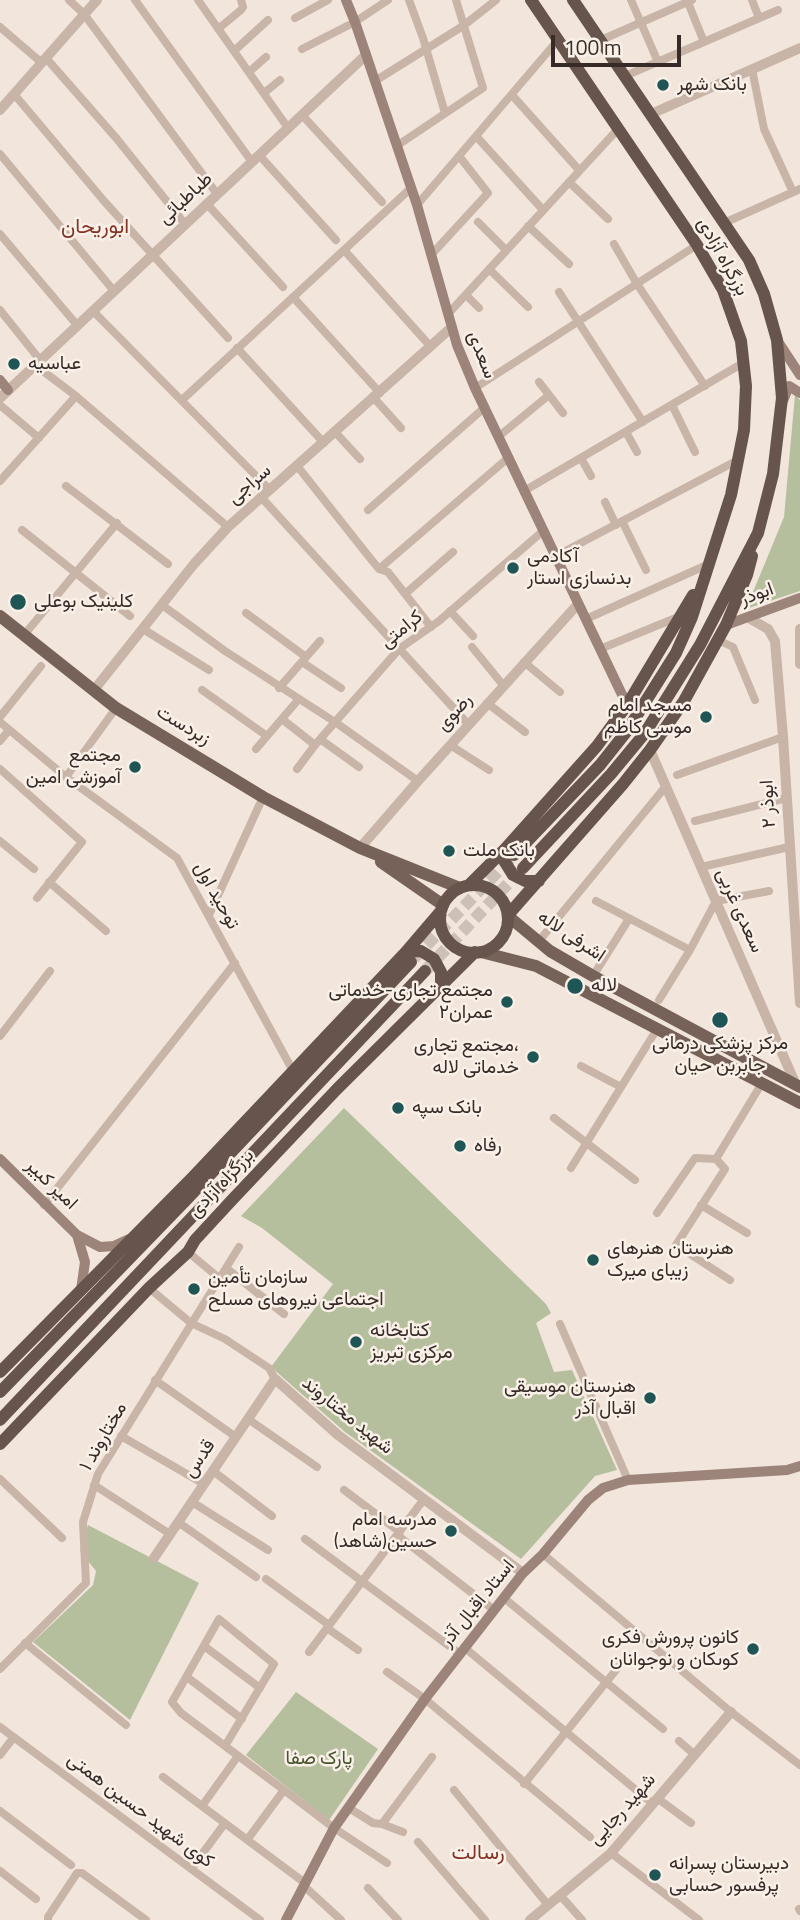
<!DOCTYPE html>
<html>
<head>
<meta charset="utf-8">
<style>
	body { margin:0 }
	#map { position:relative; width:800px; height:1920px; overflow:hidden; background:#f1e5dc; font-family:"Titillium Web",sans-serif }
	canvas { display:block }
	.scale { position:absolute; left:551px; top:35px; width:130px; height:32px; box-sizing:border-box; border:4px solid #362b28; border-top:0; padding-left:9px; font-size:21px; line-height:24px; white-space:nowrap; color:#362b28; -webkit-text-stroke:5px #f9f0e8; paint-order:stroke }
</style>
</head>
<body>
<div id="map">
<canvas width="800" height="1920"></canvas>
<div class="scale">100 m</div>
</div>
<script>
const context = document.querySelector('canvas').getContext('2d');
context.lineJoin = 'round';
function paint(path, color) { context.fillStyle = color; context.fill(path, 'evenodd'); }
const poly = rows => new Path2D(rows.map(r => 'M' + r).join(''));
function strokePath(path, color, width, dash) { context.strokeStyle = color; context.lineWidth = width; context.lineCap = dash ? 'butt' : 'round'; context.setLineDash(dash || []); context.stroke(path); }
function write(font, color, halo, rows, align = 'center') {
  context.font = font + ' "Titillium Web",Vazirmatn,sans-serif'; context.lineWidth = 5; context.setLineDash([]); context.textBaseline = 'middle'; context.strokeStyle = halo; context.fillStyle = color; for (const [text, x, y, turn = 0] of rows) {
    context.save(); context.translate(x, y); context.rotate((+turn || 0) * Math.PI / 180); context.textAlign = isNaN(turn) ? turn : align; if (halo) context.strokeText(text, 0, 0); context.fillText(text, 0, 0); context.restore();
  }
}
const green = poly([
	[795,395,800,400,800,591,746,609,784,517],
	[344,1108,546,1304,551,1313,536,1323,554,1372,572,1370,617,1470,595,1476,521,1559,345,1432,271,1367,333,1284,262,1228,241,1216],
	[88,1525,199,1583,130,1720,33,1642,93,1585,96,1571,80,1551],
	[296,1692,378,1749,329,1820,246,1755]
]);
const trunkTunnel = poly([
	[414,958,511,858],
	[425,971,521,870]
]);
const minor = poly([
	[69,0,84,14,217,194],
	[135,0,252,162],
	[198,0,288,128],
	[409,0,423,38,445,113],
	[631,0,658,62],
	[687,0,704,42],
	[752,0,759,18],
	[295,18,328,0],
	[0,27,42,63],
	[218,29,241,10,243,7,241,0],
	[601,40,692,0],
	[302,49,355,22,388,0],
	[234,51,268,20],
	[46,58,117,139,185,224],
	[752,69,764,129,793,192],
	[249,72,266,57],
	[625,76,778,10],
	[375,81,463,26,496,0],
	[264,93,280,80],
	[14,94,104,201,228,338],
	[512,95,579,170],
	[302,115,382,202],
	[476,136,543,210],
	[398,145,483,88,456,0],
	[0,154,114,291],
	[259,155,336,240],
	[569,182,608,219],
	[207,204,283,287],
	[417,205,558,40],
	[478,222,506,250],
	[724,223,800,189],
	[528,226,569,264],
	[0,234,77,325],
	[614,244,637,284,705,386],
	[344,250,431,347],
	[432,254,488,193,459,156],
	[489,269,528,307],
	[559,292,643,422],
	[466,295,479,308],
	[293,297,380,393],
	[0,310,40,360],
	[93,311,270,490],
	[448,314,618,129],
	[237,348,324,443],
	[35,365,76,396,228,527],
	[539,382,563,413],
	[475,388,697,245],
	[374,398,401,428],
	[182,400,411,188],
	[0,405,39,438],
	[672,405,695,452],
	[626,432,637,452],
	[336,433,360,459],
	[498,437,549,395],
	[581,458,591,476],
	[298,467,366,553,379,569,388,572,431,627],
	[0,481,76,396],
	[66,486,168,564],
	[524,491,743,363],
	[261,497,468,724],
	[605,502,616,525],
	[368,510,484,408],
	[622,521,646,570],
	[22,530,130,616],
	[556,556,738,460],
	[379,569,508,458],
	[405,594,453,552],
	[162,605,225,651,335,722,418,781],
	[450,611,473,636],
	[246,613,306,657],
	[586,619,709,564],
	[143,629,209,670],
	[24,635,117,523],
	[718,640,733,647,755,700],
	[472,647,503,685],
	[600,649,678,617],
	[302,662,341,688],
	[524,662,560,692],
	[279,688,320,641],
	[202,690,267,736],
	[487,703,525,732],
	[0,717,41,666],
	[282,719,315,745],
	[0,722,66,777,177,858,293,1071],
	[320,739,359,767],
	[0,741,9,730],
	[450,745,489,770],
	[256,749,298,700],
	[0,769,82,842,37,898],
	[297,769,315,745,399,649,439,621,543,531],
	[677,775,783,737],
	[66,777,116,708],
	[695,821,786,798],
	[0,841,34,869],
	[701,867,789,847],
	[49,882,106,931],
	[596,901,690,950],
	[209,915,263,797],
	[539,941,666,786],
	[593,976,627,922],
	[659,1000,690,950,716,901,769,891],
	[0,1036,50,971],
	[581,1066,621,1087],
	[554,1118,635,1180],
	[716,1159,725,1169,676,1245,730,1280],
	[716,1159,762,1083],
	[571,1168,657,1029],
	[44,1205,235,963],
	[701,1205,747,1233],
	[657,1213,695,1158,716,1159],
	[188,1252,219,1278],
	[226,1268,284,1314],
	[149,1288,191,1323,225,1339,269,1368,275,1379],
	[560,1324,628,1480],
	[155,1380,236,1437],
	[248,1419,317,1467],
	[121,1436,204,1484],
	[213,1471,272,1516],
	[0,1479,62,1538],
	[94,1485,170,1534],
	[344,1490,400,1532],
	[192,1502,268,1550],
	[178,1522,256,1577],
	[397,1535,494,1610],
	[305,1539,460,1654],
	[543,1554,731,1712,800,1765],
	[266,1579,329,1625],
	[504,1598,663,1729],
	[327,1628,358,1650],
	[25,1643,126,1725],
	[204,1646,260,1688],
	[465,1648,653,1804],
	[309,1652,424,1499],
	[0,1669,86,1583,83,1522,98,1474,239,1247],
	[387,1672,425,1699,590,1837],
	[187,1677,242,1719],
	[0,1727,260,1920],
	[679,1741,695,1755],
	[225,1746,274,1664,219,1619,172,1702,181,1713,225,1746,284,1790,334,1828,387,1863],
	[0,1755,14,1737],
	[163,1777,305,1883],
	[524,1784,620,1665],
	[454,1790,548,1905],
	[657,1798,691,1823],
	[202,1806,238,1756],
	[349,1808,373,1823,382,1824,403,1832],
	[0,1811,71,1865],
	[382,1824,432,1757],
	[247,1840,284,1790],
	[418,1842,485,1920],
	[611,1853,699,1920],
	[191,1869,225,1823],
	[0,1871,36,1899],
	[304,1886,341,1920],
	[368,1888,398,1920],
	[560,1895,582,1920],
	[799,1909,800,1911],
	[48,1920,48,1917,77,1873,82,1873,146,1920]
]);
const tertiary = poly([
	[0,110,97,0],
	[651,114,800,48],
	[0,398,366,55],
	[747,617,768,629,775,641,783,737,800,1003],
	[800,629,800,664],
	[94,690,194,564,228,527,452,327],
	[650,750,796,1085],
	[360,848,418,781,578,604],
	[154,1558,275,1379,338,1435,523,1573],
	[530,1920,611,1853,731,1712]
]);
const secondary = poly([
	[346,0,355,22,417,205,457,345,475,388,627,705],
	[777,340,800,375],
	[0,380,8,390],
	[783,401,789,386,800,393],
	[726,625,800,598],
	[0,1159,77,1235,100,1247,114,1246,129,1239],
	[77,1235,85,1262,81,1290],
	[286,1920,334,1828,425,1699,523,1573,543,1554,588,1500,603,1488,628,1480,787,1470,800,1466]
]);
const primary = poly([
	[0,616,116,708,263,797,360,848,460,888],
	[381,862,443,905],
	[508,916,550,951,593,976,800,1087],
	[481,952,536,966,800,1103]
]);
const trunk = poly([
	[505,849,505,862,513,875,525,881,539,881],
	[514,855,600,765,627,731,676,653,692,617,731,495,744,430,746,386,741,341,723,290,697,245,531,0],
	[523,868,611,774,645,733,700,645,758,533,773,474,782,398,777,340,764,294,749,260,573,0],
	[469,885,505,849,597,746,627,705,693,595],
	'440 919a34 34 0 1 1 68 0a34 34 0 1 1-68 0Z',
	[508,915,623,784,650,750,684,701,726,625,747,575,752,556],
	[406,952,421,951,434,959,441,972,441,986],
	[0,1372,192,1178,406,952,441,911],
	[0,1392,187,1199,411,962],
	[0,1420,425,971],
	[0,1444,149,1288,188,1252,195,1240,231,1201,337,1089,475,952]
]);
const markers = [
	[663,85,7,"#205555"],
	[14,364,7,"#205555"],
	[513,568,7,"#205555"],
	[18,602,9,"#205555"],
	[706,717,7,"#205555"],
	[135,767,7,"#205555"],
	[449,851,7,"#205555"],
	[575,986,9,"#205555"],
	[507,1002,7,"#205555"],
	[720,1020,9,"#205555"],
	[533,1057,7,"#205555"],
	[398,1108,7,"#205555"],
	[460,1146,7,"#205555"],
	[593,1260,7,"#205555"],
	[194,1289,7,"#205555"],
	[356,1342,7,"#205555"],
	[650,1398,7,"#205555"],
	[451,1531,7,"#205555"],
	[753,1649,7,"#205555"],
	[655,1875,7,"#205555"]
];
const poiNames = [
	["بانک شهر",677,85],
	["عباسیه",28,364],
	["آکادمی",527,557],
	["بدنسازی استار",527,579],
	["کلینیک بوعلی",34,602],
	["مسجد امام",692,706,"right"],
	["موسی کاظم",692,728,"right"],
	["مجتمع",121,756,"right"],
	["آموزشی امین",121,778,"right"],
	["بانک ملت",463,851],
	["لاله",591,986],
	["مجتمع تجاری-خدماتی",493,991,"right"],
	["عمران۲",493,1013,"right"],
	["مرکز پزشکی درمانی",720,1044,"center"],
	["جابربن حیان",720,1066,"center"],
	["مجتمع تجاری،",519,1046,"right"],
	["خدماتی لاله",519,1068,"right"],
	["بانک سپه",412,1108],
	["رفاه",474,1146],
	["هنرستان هنرهای",607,1249],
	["زیبای میرک",607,1271],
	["سازمان تأمین",208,1278],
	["اجتماعی نیروهای مسلح",208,1300],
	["کتابخانه",370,1331],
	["مرکزى تبریز",370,1353],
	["هنرستان موسیقی",636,1387,"right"],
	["اقبال آذر",636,1409,"right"],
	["مدرسه امام",437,1520,"right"],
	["حسین(شاهد)",437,1542,"right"],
	["کانون پرورش فکرى",739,1638,"right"],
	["کوىکان و نوجوانان",739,1660,"right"],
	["دبیرستان پسرانه",669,1864],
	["پرفسور حسابی",669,1886]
];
const streetNames = [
	["طباطبائی",186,199,-43],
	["بزرگراه آزادی",722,257,61],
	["سعدی",481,355,69],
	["سراجی",250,485,-41],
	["ابوذر",757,595,-20],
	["کرامتی",402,630,-39],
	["رضوی",455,713,-48],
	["زبردست",183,726,31],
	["ابوذر ۲",769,804,-93],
	["توحید اول",216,896,61],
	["سعدی غربی",739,911,66],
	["اشرفی لاله",571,937,34],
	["بزرگراه آزادی",222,1184,-47],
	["امیر کبیر",51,1185,44],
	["شهید مختاروند",347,1416,39],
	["مختاروند ۱",104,1437,-60],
	["قدس",200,1459,-56],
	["استاد اقبال آذر",478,1604,-51],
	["شهید رجایی",623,1810,-48],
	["کوی شهید حسین همتی",140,1811,37]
];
const parkNames = [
	["پارک صفا",319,1759]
];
const neighbourhoodNames = [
	["ابوریحان",95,228],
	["رسالت",478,1854]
];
paint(green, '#b6bf9d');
strokePath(trunkTunnel, '#ccc0b8', 12, [12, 6]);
strokePath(minor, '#c8b5a8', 8);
strokePath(tertiary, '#c8b5a8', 10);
strokePath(secondary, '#9c847a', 10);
strokePath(primary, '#77625a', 12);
strokePath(trunk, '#66544d', 12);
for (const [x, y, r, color] of markers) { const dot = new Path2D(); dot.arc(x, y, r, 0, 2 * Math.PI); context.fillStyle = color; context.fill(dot); strokePath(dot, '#f9f0e8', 2.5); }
write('19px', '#362b28', '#f9f0e8', poiNames, 'left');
write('19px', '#362b28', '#f9f0e8', streetNames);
write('19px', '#48532d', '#f9f0e8', parkNames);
write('21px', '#813425', '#f9f0e8', neighbourhoodNames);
</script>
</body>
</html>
